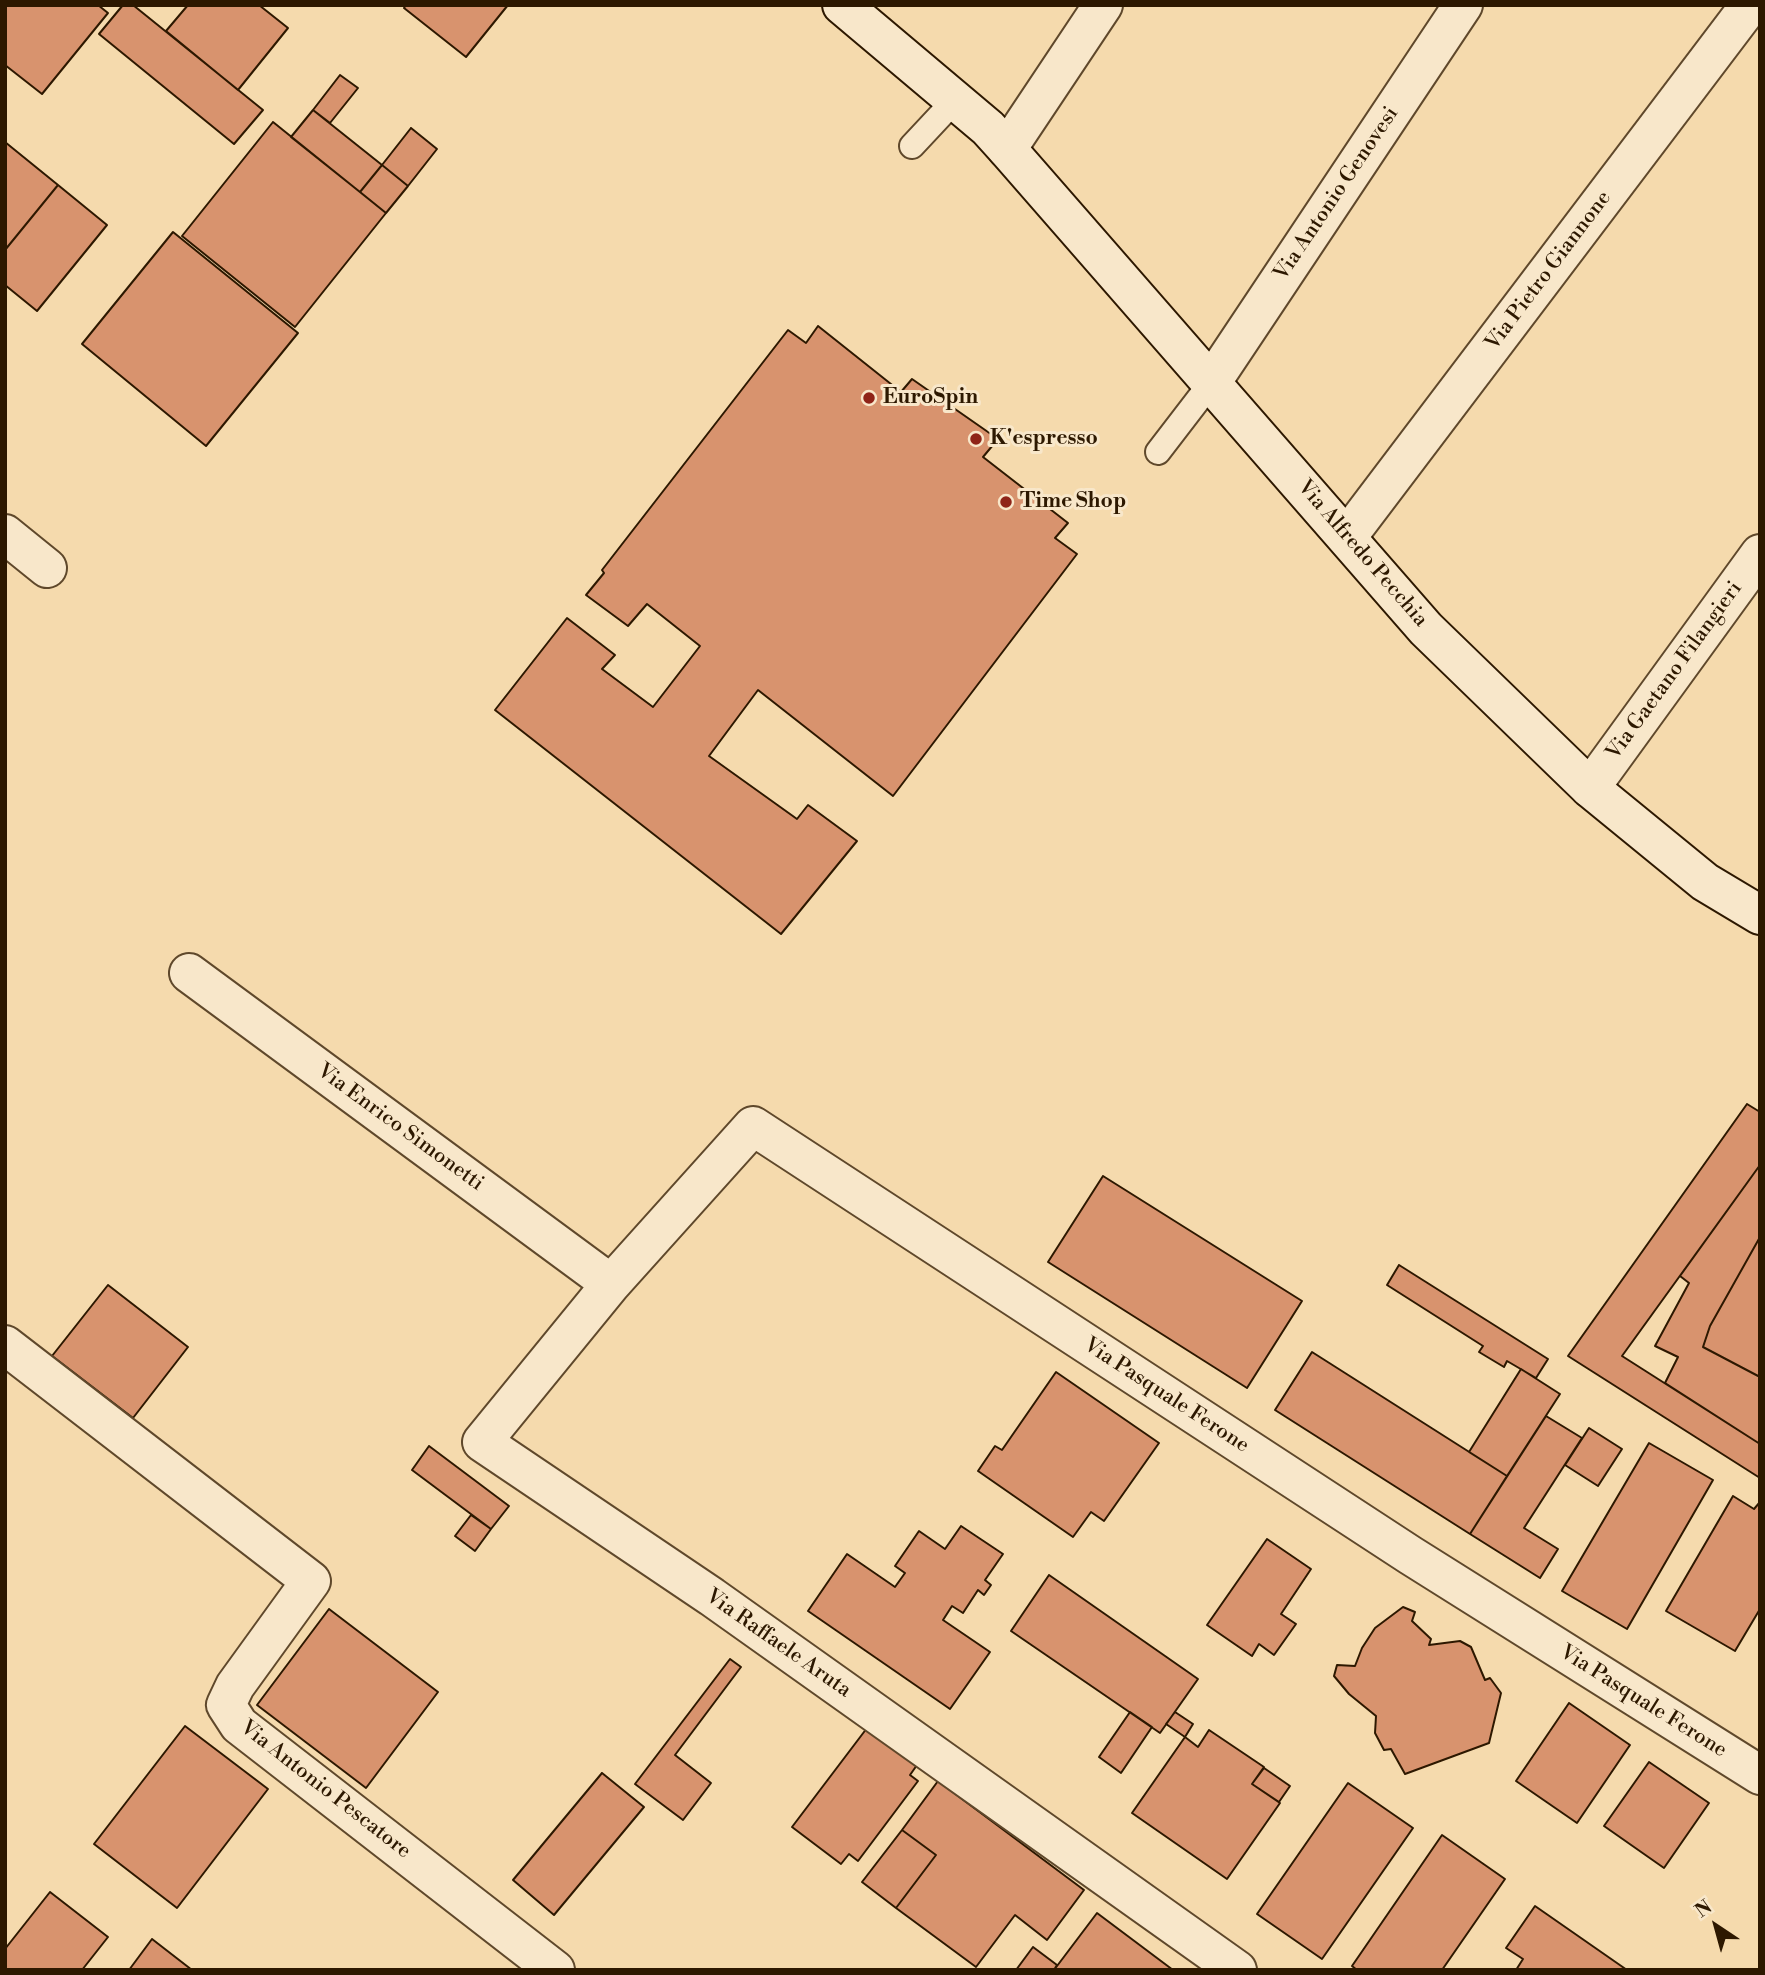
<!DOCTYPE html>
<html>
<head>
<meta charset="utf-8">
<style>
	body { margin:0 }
	#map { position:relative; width:1765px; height:1975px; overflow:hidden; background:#f5daad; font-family:"Libre Bodoni",serif }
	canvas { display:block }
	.frame { position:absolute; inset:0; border:7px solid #2d1800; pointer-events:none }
	.north { position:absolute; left:1681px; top:1891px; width:70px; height:70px; -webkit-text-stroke:5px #f8e7ca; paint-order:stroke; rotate:324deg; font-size:19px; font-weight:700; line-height:28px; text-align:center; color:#2d1800 }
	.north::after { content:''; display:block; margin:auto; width:24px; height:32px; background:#2d1800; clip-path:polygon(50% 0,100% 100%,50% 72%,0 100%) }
</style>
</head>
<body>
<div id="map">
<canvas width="1765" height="1975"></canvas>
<div class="frame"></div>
<div class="north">N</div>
</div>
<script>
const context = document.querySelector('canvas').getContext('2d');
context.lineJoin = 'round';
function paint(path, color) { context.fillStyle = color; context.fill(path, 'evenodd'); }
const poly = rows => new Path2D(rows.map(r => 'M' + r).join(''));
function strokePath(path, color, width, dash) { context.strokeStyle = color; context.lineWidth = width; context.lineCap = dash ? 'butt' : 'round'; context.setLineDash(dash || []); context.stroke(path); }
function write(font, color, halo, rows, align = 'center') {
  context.font = font + ' "Libre Bodoni",serif'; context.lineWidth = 6; context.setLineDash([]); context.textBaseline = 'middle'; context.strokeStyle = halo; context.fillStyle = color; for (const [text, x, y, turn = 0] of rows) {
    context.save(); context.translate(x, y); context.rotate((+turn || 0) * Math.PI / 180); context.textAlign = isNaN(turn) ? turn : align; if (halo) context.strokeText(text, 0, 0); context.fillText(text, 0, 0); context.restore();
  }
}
const building = poly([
	[5,5,98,5,108,13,42,94,5,65,5,5],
	[123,5,133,5,263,110,234,144,99,34,123,5],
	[188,5,259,5,288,28,238,90,166,31,188,5],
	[406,5,508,5,466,57,404,8,406,5],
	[340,75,358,88,330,123,313,110,340,75],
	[313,110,382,165,360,192,291,137,313,110],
	[273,122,386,213,295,327,182,236,273,122],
	[411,128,437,149,408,186,382,165,411,128],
	[5,142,58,185,5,250,5,142],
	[382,165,408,186,386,213,360,192,382,165],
	[58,185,107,225,37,311,5,285,5,250,58,185],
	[173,232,298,333,206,446,82,344,173,232],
	[818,326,901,392,912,379,998,439,983,457,1068,523,1055,538,1077,554,893,796,758,690,709,756,797,819,808,805,857,841,781,934,495,710,567,618,615,655,602,669,653,707,700,646,647,604,628,626,586,595,604,573,602,570,788,330,806,343,818,326],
	[1747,1104,1760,1112,1760,1165,1622,1356,1760,1444,1760,1478,1568,1356,1747,1104],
	[1760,1165,1760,1237,1710,1326,1703,1347,1760,1377,1760,1444,1665,1383,1678,1357,1655,1346,1689,1283,1680,1276,1760,1165],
	[1103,1176,1302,1301,1247,1388,1048,1262,1103,1176],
	[1760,1237,1760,1377,1703,1347,1710,1326,1760,1237],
	[1399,1265,1548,1359,1536,1378,1507,1361,1504,1367,1479,1352,1483,1346,1387,1285,1399,1265],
	[108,1285,188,1347,133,1418,52,1356,108,1285],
	[1312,1352,1507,1476,1470,1534,1275,1410,1312,1352],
	[1521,1369,1560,1394,1507,1476,1469,1452,1521,1369],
	[1056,1372,1159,1443,1104,1521,1091,1512,1073,1537,978,1471,995,1446,1002,1450,1056,1372],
	[1546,1416,1582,1438,1524,1528,1558,1549,1540,1578,1470,1534,1546,1416],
	[1589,1428,1622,1449,1598,1486,1565,1465,1589,1428],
	[1649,1443,1713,1480,1627,1629,1562,1591,1649,1443],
	[429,1446,509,1506,491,1529,412,1470,429,1446],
	[1733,1496,1754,1509,1760,1502,1760,1609,1735,1651,1666,1611,1733,1496],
	[471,1515,491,1529,475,1551,455,1536,471,1515],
	[961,1526,1003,1554,985,1580,991,1585,984,1595,978,1590,963,1613,952,1606,943,1620,990,1652,950,1709,808,1611,847,1554,895,1587,905,1573,895,1566,919,1531,945,1549,961,1526],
	[1267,1539,1311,1569,1281,1614,1296,1624,1274,1655,1259,1644,1252,1656,1207,1625,1267,1539],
	[1049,1575,1198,1679,1160,1733,1011,1631,1049,1575],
	[1403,1607,1415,1612,1412,1621,1431,1639,1429,1645,1460,1641,1471,1647,1485,1680,1490,1678,1501,1693,1489,1743,1405,1774,1391,1749,1384,1750,1375,1733,1376,1716,1349,1694,1334,1676,1337,1665,1355,1666,1362,1648,1375,1628,1403,1607],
	[329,1609,438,1692,366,1788,257,1705,329,1609],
	[730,1659,741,1667,675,1755,711,1783,683,1820,635,1784,730,1659],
	[1569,1703,1630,1745,1577,1823,1516,1781,1569,1703],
	[1130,1712,1152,1727,1121,1773,1099,1757,1130,1712],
	[1175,1712,1193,1724,1185,1737,1166,1724,1175,1712],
	[185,1726,268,1789,177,1908,94,1844,185,1726],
	[867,1728,917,1765,910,1775,918,1781,858,1861,849,1854,841,1864,792,1827,867,1728],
	[1209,1730,1264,1767,1252,1784,1280,1803,1227,1879,1132,1813,1185,1737,1198,1747,1209,1730],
	[1649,1762,1709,1803,1664,1868,1604,1826,1649,1762],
	[1264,1768,1290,1786,1279,1802,1252,1784,1264,1768],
	[602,1773,644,1807,554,1915,513,1880,602,1773],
	[938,1781,1084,1890,1047,1940,1015,1915,976,1967,896,1908,936,1855,902,1830,938,1781],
	[1348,1783,1413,1828,1322,1959,1257,1914,1348,1783],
	[902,1830,936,1855,896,1908,862,1882,902,1830],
	[1442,1835,1505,1879,1442,1970,1357,1970,1352,1966,1442,1835],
	[50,1892,108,1937,82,1970,5,1970,5,1949,50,1892],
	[1535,1906,1627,1970,1516,1970,1523,1959,1506,1948,1535,1906],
	[1097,1913,1173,1970,1054,1970,1097,1913],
	[152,1939,192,1970,129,1970,152,1939],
	[1033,1947,1057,1965,1054,1970,1016,1970,1033,1947]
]);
const service = poly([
	[912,146,955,100],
	[1158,452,1211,383]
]);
const minor = poly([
	[1007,149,1103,5],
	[1211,383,1463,5],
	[5,534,47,568],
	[1347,537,1750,5],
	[1590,788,1760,554],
	[189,973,611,1284],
	[5,1345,311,1581,235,1686,226,1705,239,1725,555,1970],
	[1237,1970,712,1597,482,1442,611,1284,753,1126,1410,1555,1760,1775]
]);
const secondary = poly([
	[842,5,988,128,1007,149,1426,629,1590,788,1705,882,1760,915]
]);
const markers = [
	[869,398,7,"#8f2418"],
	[976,439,7,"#8f2418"],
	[1006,502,7,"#8f2418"]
];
const streetNames = [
	["Via Antonio Genovesi",1337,194,-56],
	["Via Pietro Giannone",1549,271,-53],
	["Via Alfredo Pecchia",1362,554,49],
	["Via Gaetano Filangieri",1675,671,-54],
	["Via Enrico Simonetti",400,1128,36],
	["Via Pasquale Ferone",1166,1396,33],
	["Via Raffaele Aruta",778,1644,35],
	["Via Pasquale Ferone",1643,1702,32],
	["Via Antonio Pescatore",325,1790,38]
];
const poiNames = [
	["EuroSpin",883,398],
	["K'espresso",990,439],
	["Time Shop",1020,502]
];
paint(building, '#d8936e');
strokePath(building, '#2d1800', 2);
strokePath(service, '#5f482b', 28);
strokePath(minor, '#5f482b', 42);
strokePath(secondary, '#2d1800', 42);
strokePath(service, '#f8e7ca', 24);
strokePath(minor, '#f8e7ca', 38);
strokePath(secondary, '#f8e7ca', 38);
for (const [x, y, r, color] of markers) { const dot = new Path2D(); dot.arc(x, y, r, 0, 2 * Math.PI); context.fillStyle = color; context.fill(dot); strokePath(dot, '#f8e7ca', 2.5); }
write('21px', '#2d1800', '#f8e7ca', streetNames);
write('bold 21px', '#2d1800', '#f8e7ca', poiNames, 'left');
</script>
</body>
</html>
